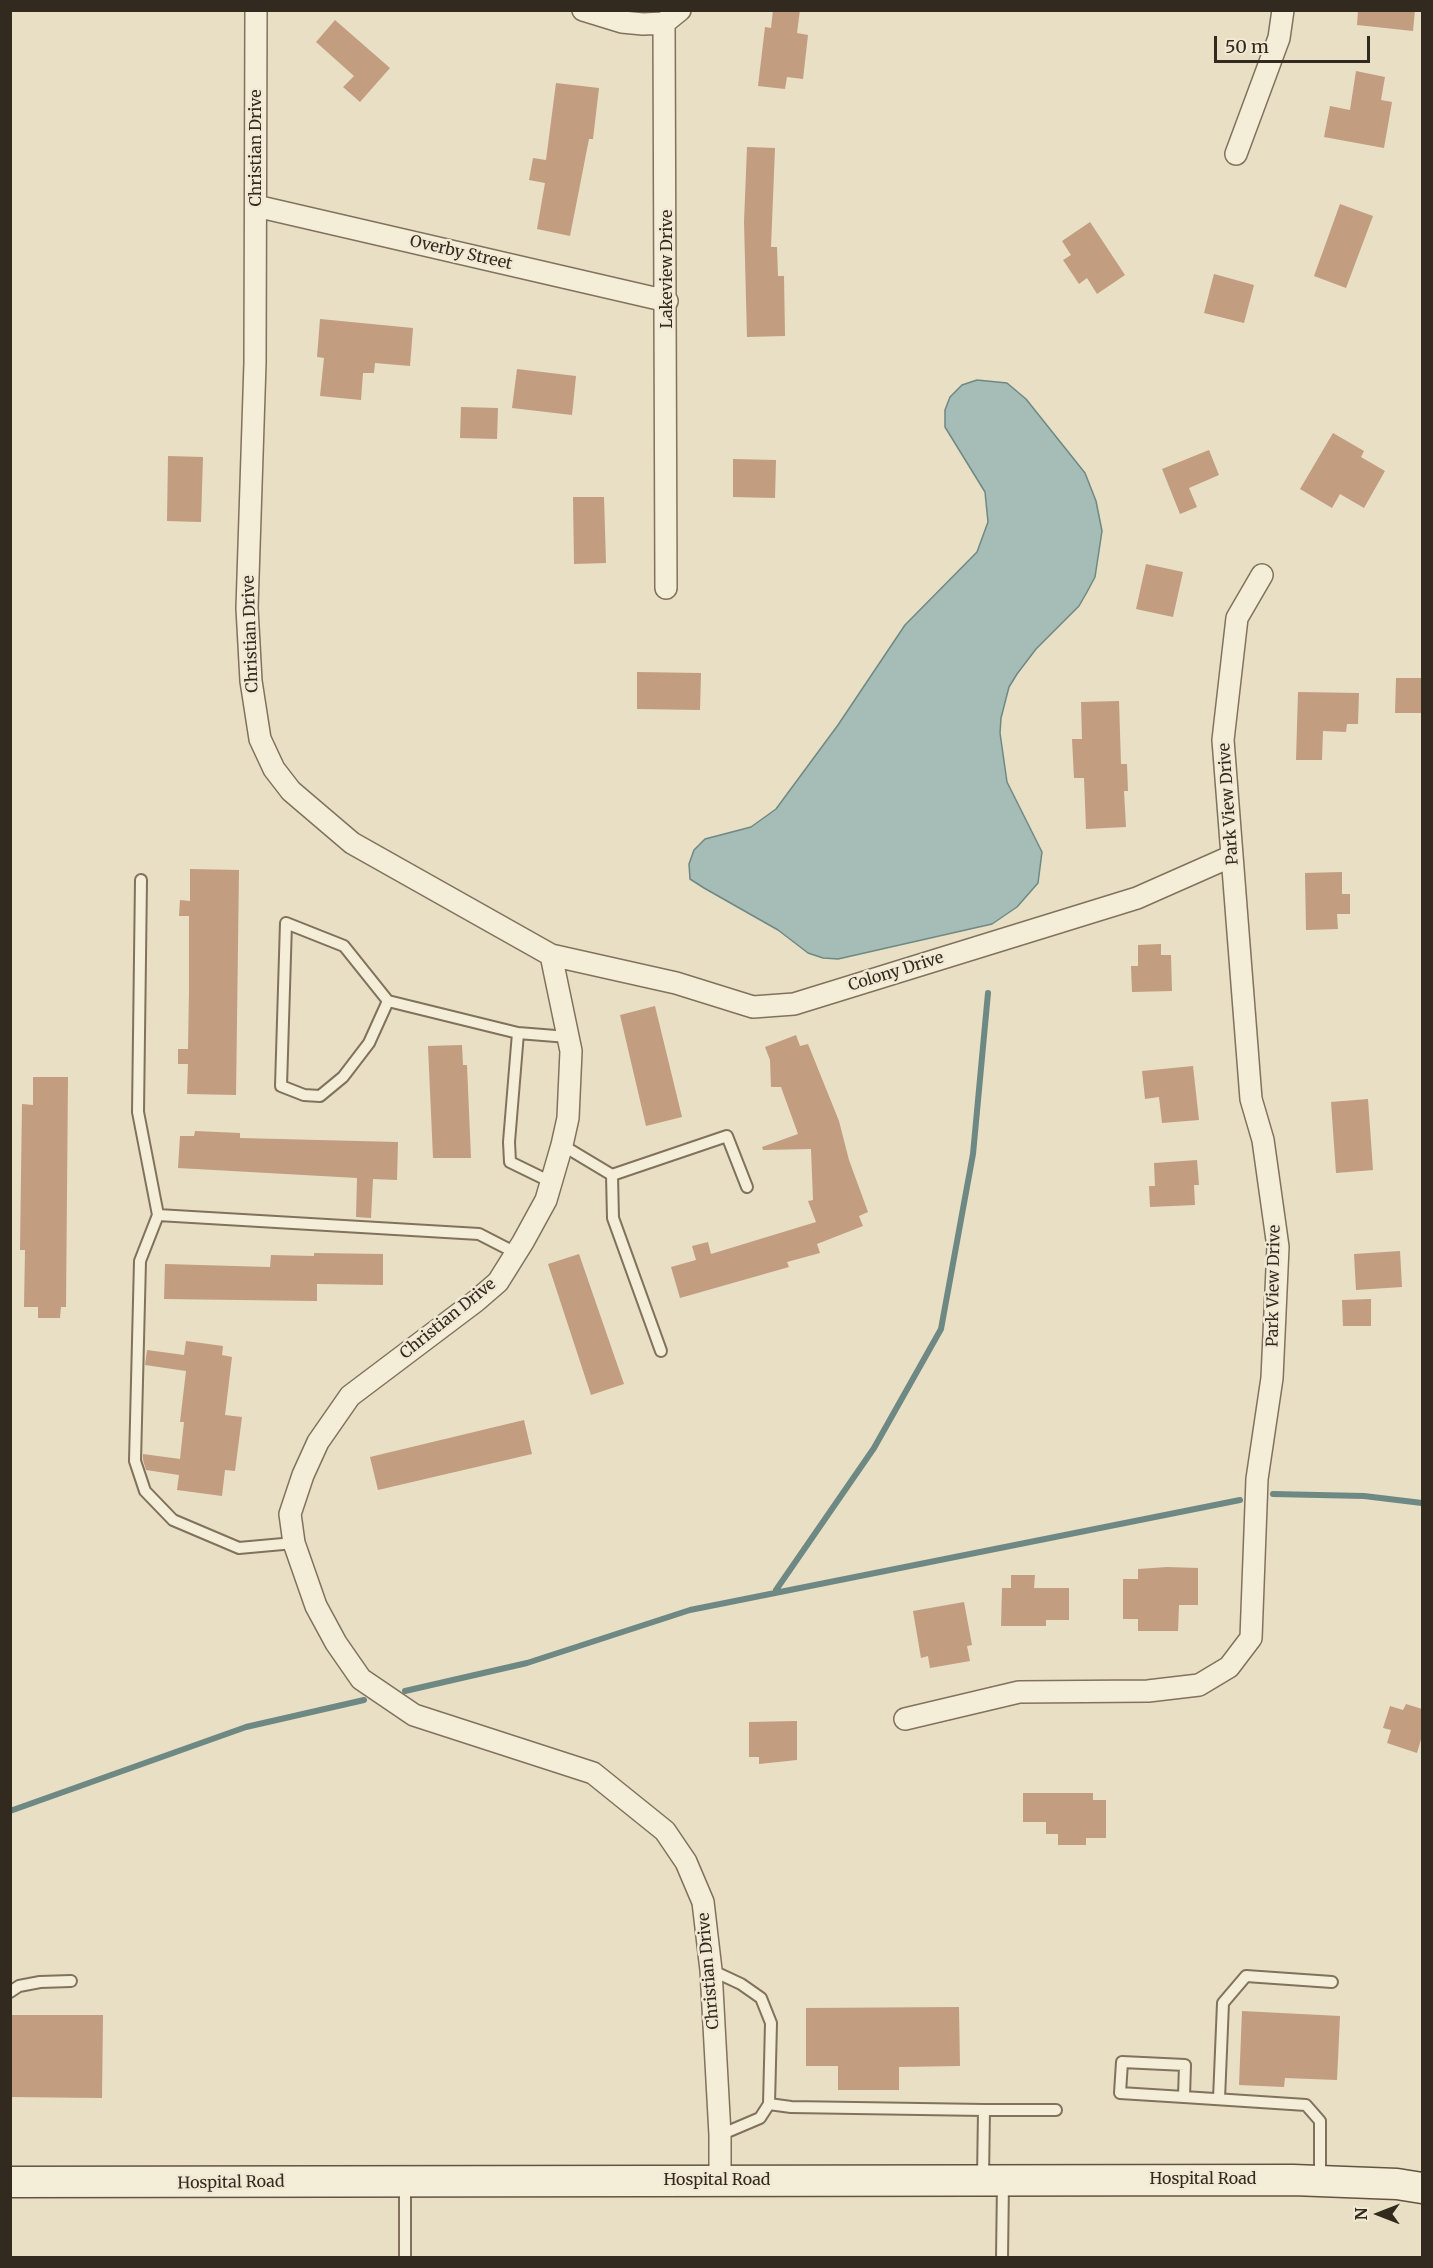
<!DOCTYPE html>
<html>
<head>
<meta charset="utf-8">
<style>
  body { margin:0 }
  #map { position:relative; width:1433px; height:2268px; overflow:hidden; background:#e8dfc5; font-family:Merriweather,serif }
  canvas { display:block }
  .frame { position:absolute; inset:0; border:12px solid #332a1f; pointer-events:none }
  .north { position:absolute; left:1349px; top:2184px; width:60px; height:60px; -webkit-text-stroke:4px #f1e9d4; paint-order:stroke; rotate:270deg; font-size:16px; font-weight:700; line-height:24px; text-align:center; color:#332a1f }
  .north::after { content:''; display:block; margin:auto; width:21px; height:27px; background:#332a1f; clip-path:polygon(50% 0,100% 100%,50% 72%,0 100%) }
  .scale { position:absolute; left:1214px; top:36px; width:156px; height:27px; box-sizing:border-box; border:3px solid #332a1f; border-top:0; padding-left:8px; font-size:18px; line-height:21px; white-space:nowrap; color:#332a1f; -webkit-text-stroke:4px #f1e9d4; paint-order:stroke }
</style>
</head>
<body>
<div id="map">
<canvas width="1433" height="2268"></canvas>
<div class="frame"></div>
<div class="north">N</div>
<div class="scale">50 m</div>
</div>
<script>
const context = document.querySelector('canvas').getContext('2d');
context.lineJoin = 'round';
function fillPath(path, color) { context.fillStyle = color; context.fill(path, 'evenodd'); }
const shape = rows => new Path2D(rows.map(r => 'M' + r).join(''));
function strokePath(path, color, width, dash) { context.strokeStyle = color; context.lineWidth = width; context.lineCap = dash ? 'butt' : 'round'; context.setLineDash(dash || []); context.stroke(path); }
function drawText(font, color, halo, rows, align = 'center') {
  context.font = font + ' Merriweather,serif'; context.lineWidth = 5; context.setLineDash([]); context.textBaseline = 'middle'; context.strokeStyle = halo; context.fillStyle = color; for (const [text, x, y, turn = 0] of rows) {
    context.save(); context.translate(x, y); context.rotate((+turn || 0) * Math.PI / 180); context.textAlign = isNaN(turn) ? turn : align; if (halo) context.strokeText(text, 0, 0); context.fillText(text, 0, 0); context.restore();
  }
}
const water = shape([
  [977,380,1007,383,1026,399,1085,473,1096,501,1102,531,1095,577,1087,592,1079,606,1036,649,1017,674,1009,687,1001,718,1000,733,1007,782,1042,852,1038,883,1017,907,992,924,838,959,823,958,808,953,778,930,704,888,690,879,689,864,694,850,705,839,751,827,776,809,838,725,905,625,977,552,988,522,985,492,945,427,945,410,950,397,962,385,977,380]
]);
const stream = shape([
  [1273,1494,1364,1496,1422,1503],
  [776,1590,874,1448,941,1329,973,1154,988,993],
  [405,1691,527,1663,690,1610,1240,1500],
  [10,1811,246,1727,364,1700]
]);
const building = shape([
  [773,10,800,10,797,33,808,35,803,79,787,77,785,89,758,86,765,27,771,28],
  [1358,10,1415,10,1413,31,1357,25],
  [335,20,390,68,360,102,343,87,354,76,316,42],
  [1356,71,1385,77,1381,100,1392,102,1384,148,1324,137,1330,106,1350,110],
  [556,83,599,88,593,139,589,139,570,236,537,229,545,183,529,180,533,158,546,160],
  [747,147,775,148,771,247,777,247,778,276,784,276,785,336,747,337,744,222],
  [1340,204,1373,216,1346,288,1314,276],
  [1090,222,1125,275,1097,294,1087,278,1079,284,1063,260,1071,255,1062,241],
  [1214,274,1254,285,1244,323,1204,313],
  [320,319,413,328,410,366,375,363,374,373,363,373,361,400,320,396,324,358,317,357],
  [517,369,576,376,572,415,512,408],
  [461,407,498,408,497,439,460,438],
  [1333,433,1364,451,1361,457,1385,471,1364,508,1340,494,1332,508,1300,489],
  [1209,450,1219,475,1189,488,1197,507,1180,514,1162,469],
  [168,456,203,457,201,522,167,521],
  [733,459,776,460,775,498,733,497],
  [573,497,604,497,606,563,574,564],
  [1146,564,1183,572,1173,617,1136,609],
  [637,672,701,673,700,710,637,709],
  [1396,678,1422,678,1422,713,1395,713],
  [1298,692,1359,693,1358,724,1347,724,1346,732,1323,731,1322,760,1296,760],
  [1119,701,1121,764,1127,764,1128,791,1124,791,1126,827,1086,829,1084,778,1074,778,1072,739,1082,739,1081,702],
  [190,869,239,870,236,1095,187,1094,188,1064,178,1064,178,1049,188,1049,189,991,189,916,179,916,180,900,190,901],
  [1342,872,1342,894,1350,894,1350,914,1337,914,1338,929,1306,930,1305,873],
  [1161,944,1161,955,1171,955,1172,991,1132,992,1131,966,1138,966,1138,945],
  [655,1006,682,1117,646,1126,620,1015],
  [796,1035,800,1046,808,1044,839,1121,849,1160,868,1212,859,1216,863,1226,817,1244,820,1253,787,1262,789,1267,680,1298,671,1267,696,1260,692,1246,708,1242,711,1254,816,1222,808,1201,813,1200,811,1149,763,1150,762,1147,798,1134,781,1087,771,1087,770,1060,765,1047],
  [462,1045,463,1065,467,1065,471,1158,433,1158,428,1046],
  [1193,1066,1199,1120,1162,1123,1159,1097,1145,1099,1142,1071],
  [33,1077,68,1077,66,1307,61,1307,60,1318,38,1318,38,1307,24,1307,25,1250,20,1250,22,1104,33,1105],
  [1368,1099,1373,1170,1336,1173,1331,1102],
  [195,1131,240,1133,240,1138,398,1142,397,1180,373,1179,371,1218,356,1217,357,1178,178,1168,180,1136,194,1136],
  [1197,1160,1199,1185,1194,1185,1195,1205,1150,1207,1149,1186,1155,1186,1154,1163],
  [1400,1251,1402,1287,1356,1290,1354,1254],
  [314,1253,383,1254,383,1285,317,1284,317,1301,164,1299,165,1264,270,1267,271,1255,314,1256],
  [579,1254,624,1384,591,1395,548,1264],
  [1371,1299,1371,1326,1343,1326,1342,1300],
  [186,1341,223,1346,222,1355,232,1357,225,1415,242,1417,235,1471,225,1470,222,1496,177,1490,179,1475,146,1470,143,1460,143,1454,180,1459,184,1422,180,1422,186,1371,145,1365,147,1350,184,1355],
  [524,1420,532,1454,378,1490,370,1457],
  [1167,1567,1198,1568,1198,1605,1179,1605,1178,1631,1138,1631,1138,1619,1123,1619,1123,1579,1138,1579,1138,1569],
  [1011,1575,1035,1575,1034,1588,1069,1588,1069,1620,1046,1620,1046,1626,1001,1626,1002,1588,1011,1588],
  [964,1602,972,1645,967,1646,970,1661,930,1668,928,1656,921,1658,913,1611],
  [1406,1704,1422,1709,1422,1736,1417,1753,1387,1743,1391,1730,1383,1728,1390,1706,1403,1710],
  [797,1721,797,1760,759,1764,759,1757,749,1757,749,1722],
  [1023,1793,1093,1793,1093,1800,1106,1800,1106,1838,1086,1838,1086,1845,1058,1845,1058,1834,1046,1834,1046,1822,1023,1822],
  [959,2007,960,2066,899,2067,899,2090,838,2090,838,2066,806,2066,806,2008],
  [1242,2011,1340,2016,1337,2080,1285,2078,1284,2087,1239,2085],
  [10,2015,103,2015,102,2098,10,2097]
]);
const lane = shape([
  [141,880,138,1112,158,1215,479,1234,516,1253],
  [388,1001,369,1043,343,1077,320,1096,304,1095,281,1086,286,923,344,946,388,1001,518,1033,568,1037],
  [518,1033,509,1142,510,1162,551,1182],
  [562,1145,612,1175,727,1136,747,1187],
  [612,1175,613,1218,661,1351],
  [158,1215,140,1261,135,1461,145,1491,173,1520,239,1548,294,1543],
  [711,1970,741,1984,761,1998,771,2023,769,2104,760,2118,720,2135],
  [10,1992,19,1986,40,1982,71,1981],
  [1184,2097,1185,2065,1122,2062,1120,2093,1184,2097,1306,2105,1320,2121,1320,2180],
  [1219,2099,1223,2003,1246,1976,1332,1982],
  [769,2104,791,2107,984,2110],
  [983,2178,984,2110,1056,2110],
  [405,2258,405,2184],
  [1002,2258,1003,2182]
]);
const street = shape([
  [256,10,255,363,247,608,251,681,260,739,274,769,291,791,352,843,551,955,571,1051,568,1118,562,1145,546,1200,523,1242,498,1282,476,1301,350,1396,318,1442,303,1475,290,1514,294,1543,316,1606,336,1643,361,1679,414,1715,593,1773,665,1831,686,1862,703,1902,711,1970,720,2135,720,2181],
  [583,10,622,22,643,24,664,23,680,10],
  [664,23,666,588],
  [1236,154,1279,38,1283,10],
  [256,206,667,301],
  [551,955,676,983,753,1007,794,1004,1137,898,1232,856],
  [905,1719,1019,1692,1148,1691,1199,1685,1229,1667,1251,1638,1257,1479,1272,1378,1278,1247,1263,1140,1251,1099,1223,740,1237,618,1262,575]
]);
const secondary = shape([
  [10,2182,1293,2180,1397,2184,1422,2188]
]);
const streetNames = [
  ["Christian Drive",256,148,-90],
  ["Overby Street",461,253,13],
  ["Lakeview Drive",667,269,-90],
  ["Christian Drive",251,634,-92],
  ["Park View Drive",1229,804,-94],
  ["Colony Drive",896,972,-17],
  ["Park View Drive",1274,1286,-89],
  ["Christian Drive",448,1319,-39],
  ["Christian Drive",709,1971,-95],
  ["Hospital Road",1203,2179],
  ["Hospital Road",717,2180],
  ["Hospital Road",231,2183,-1]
];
fillPath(water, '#a6bcb7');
strokePath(water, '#6e8983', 1.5);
strokePath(stream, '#6e8983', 6);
fillPath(building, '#c29d80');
strokePath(lane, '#81725d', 14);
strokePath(street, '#81725d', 24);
strokePath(secondary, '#635341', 33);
strokePath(lane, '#f4edd7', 10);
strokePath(street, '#f4edd7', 21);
strokePath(secondary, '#f4edd7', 30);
drawText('16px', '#332a1f', '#f1e9d4', streetNames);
</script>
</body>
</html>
